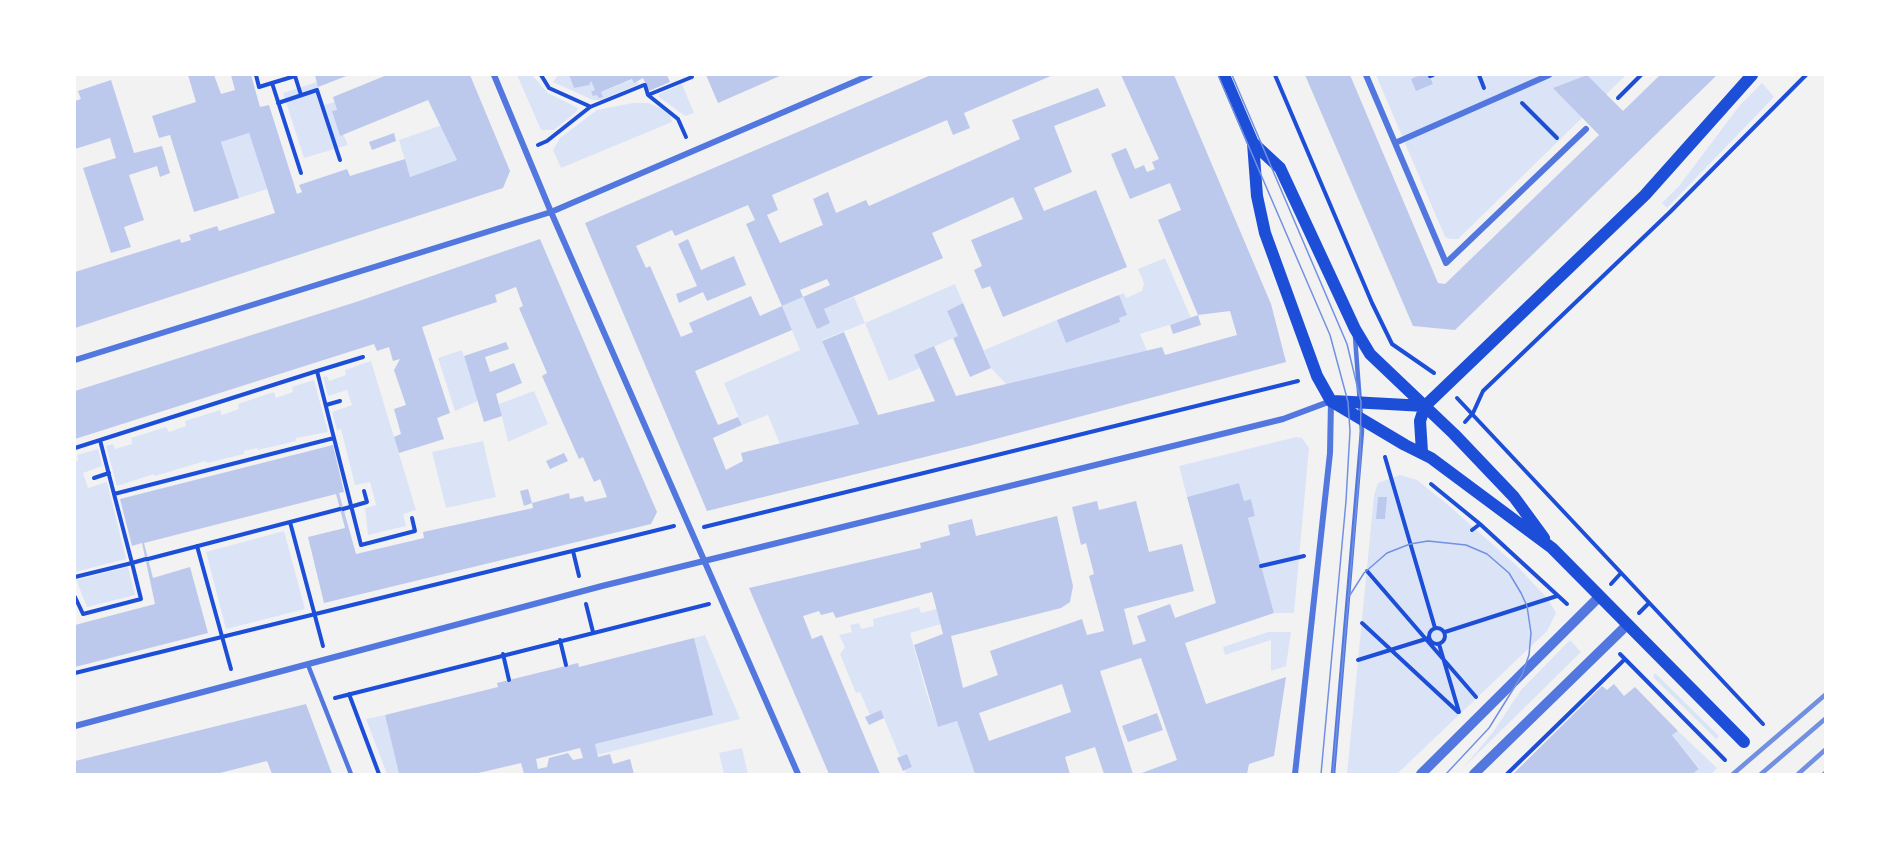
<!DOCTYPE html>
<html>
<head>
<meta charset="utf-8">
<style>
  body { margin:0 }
  #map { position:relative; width:1900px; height:849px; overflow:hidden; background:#f2f2f2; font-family:Montserrat,sans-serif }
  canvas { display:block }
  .frame { position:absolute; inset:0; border:76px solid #fff; pointer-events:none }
</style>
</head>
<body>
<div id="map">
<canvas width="1900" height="849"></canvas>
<div class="frame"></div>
</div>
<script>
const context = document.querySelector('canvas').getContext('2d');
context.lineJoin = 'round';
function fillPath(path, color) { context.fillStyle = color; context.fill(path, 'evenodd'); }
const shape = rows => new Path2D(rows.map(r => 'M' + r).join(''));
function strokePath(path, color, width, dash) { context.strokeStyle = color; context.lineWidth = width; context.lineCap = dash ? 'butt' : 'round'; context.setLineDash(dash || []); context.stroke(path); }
const green = shape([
  [517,75,532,75,548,93,578,108,576,112,554,130,541,130],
  [558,75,569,75,574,88,591,81,597,94,636,78,639,84,601,100,593,100,553,82],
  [1376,75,1626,75,1458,239,1450,239,1445,237],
  [317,82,324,105,335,102,337,110,333,111,348,145,304,158,283,93],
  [1762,83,1774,97,1667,208,1662,203,1679,186,1740,105],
  [682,84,694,113,685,116,659,97,659,94],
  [633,103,648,103,662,109,670,116,672,122,561,168,553,150,560,138,597,110],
  [442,125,457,160,410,177,399,140],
  [249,133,267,189,239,198,221,142],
  [1165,258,1191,318,1140,334,1147,351,1007,385,991,368,984,350,1057,320,1066,343,1119,322,1119,318,1126,315,1119,295,1124,293,1126,298,1142,291,1144,283,1138,269],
  [955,284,963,303,947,311,958,336,915,355,920,368,889,381,865,323,822,340,859,424,780,444,768,415,742,425,724,383,800,350,782,306,803,297,817,328,824,309,854,297,865,323],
  [462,350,478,401,455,411,438,358],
  [371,361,416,510,403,514,406,526,368,535,365,508,376,505,370,482,355,485,341,429,337,430,332,412,352,405,347,390,328,396,323,377,327,376,329,381,346,375,345,370],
  [314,380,328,432,296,438,296,441,258,450,257,448,244,451,244,454,207,463,205,461,155,476,154,474,117,486,106,446,113,444,115,449,132,444,131,438,166,427,169,432,186,426,185,421,220,410,222,415,239,409,238,404,274,392,276,398,293,392,292,387],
  [534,391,548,424,508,442,499,404],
  [1296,437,1302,438,1309,448,1294,613,1274,613,1248,518,1255,516,1251,499,1244,501,1239,483,1187,497,1179,466],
  [483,441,496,497,446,508,432,452],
  [98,449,102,466,83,473,88,488,107,482,126,559,75,572,75,462,78,460,77,455],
  [1400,475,1417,480,1447,504,1516,565,1548,599,1556,613,1547,631,1397,774,1347,774,1374,495,1378,483],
  [284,531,305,609,226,629,206,552],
  [128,567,135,595,87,607,76,580],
  [919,607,921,613,937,609,941,624,910,633,927,695,938,727,957,721,975,774,906,774,905,771,912,767,907,755,900,757,881,711,870,715,860,692,856,693,840,654,845,647,839,635,852,632,850,625,859,623,861,629,874,626,873,619],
  [1268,632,1291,632,1286,666,1271,671,1271,640,1225,655,1223,647],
  [705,635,740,719,597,755,595,744,694,638],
  [1570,640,1581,652,1464,767,1493,732,1521,690],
  [1655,673,1719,736,1716,739,1653,677],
  [385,715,399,774,387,774,366,719],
  [1678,731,1717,768,1711,774,1692,774,1699,768,1672,735],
  [742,748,748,774,724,774,719,753]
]);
const building = shape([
  [188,75,214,75,221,94,235,90,231,75,251,75,260,107,269,105,297,194,302,192,299,185,347,169,350,176,405,159,410,177,457,160,428,100,340,136,332,111,337,110,333,97,387,75,470,75,510,171,503,188,75,328,75,272,180,239,181,243,191,240,189,235,217,226,219,231,275,213,249,133,221,142,239,198,194,212,170,135,159,138,152,116,196,102],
  [315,75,349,75,318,87],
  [569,75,667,75,670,82,649,91,643,78,634,83,632,79,601,92,603,97,599,98,597,95,593,96,591,92,595,90,591,81,589,85,574,88],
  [706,75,782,75,718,103],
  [931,75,1053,75,964,113,970,128,953,135,947,120,772,195,778,210,767,215,780,243,823,225,813,199,828,192,836,213,866,200,869,206,1020,139,1012,120,1098,88,1106,106,1054,126,1072,172,1034,188,1044,211,1096,190,1127,267,1003,317,990,286,982,289,974,270,982,266,971,240,1023,219,1013,197,932,233,943,258,824,309,830,323,817,329,803,297,830,285,827,279,800,290,803,297,782,306,746,224,755,220,748,205,675,236,672,230,636,246,646,268,650,266,681,337,693,332,689,323,751,296,760,316,782,306,792,330,695,371,718,425,738,417,742,425,713,438,726,470,743,461,741,453,859,424,822,341,844,332,878,415,935,401,914,355,934,346,956,396,1162,347,1165,355,1237,335,1230,311,1198,315,1158,220,1181,210,1170,183,1130,199,1111,154,1126,148,1135,169,1144,165,1147,172,1155,169,1152,162,1159,159,1121,75,1174,75,1271,304,1286,362,969,446,707,511,585,223],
  [1305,75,1350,75,1438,283,1445,284,1599,135,1553,88,1587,75,1623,111,1660,75,1717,75,1455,330,1413,326],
  [1420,75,1429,75,1433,84,1416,91,1411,79],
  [111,80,134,153,162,146,170,173,160,177,157,166,129,175,144,220,124,227,131,247,111,253,83,168,116,158,110,138,75,149,75,101,81,99,78,91],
  [394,133,396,141,372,150,369,142],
  [540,239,657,512,651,524,324,603,308,537,345,528,336,494,144,543,153,578,190,567,208,633,75,667,75,625,155,604,142,543,132,546,120,499,333,445,344,492,339,493,356,554,424,538,423,532,533,508,532,503,569,493,570,499,583,496,585,502,607,497,600,479,594,482,583,457,579,459,542,376,547,373,519,308,523,306,516,287,495,295,497,302,422,327,450,413,437,418,444,439,399,453,394,437,401,434,394,409,406,405,394,370,400,359,393,361,389,347,377,351,374,344,75,439,75,391,356,302],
  [688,239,701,270,734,256,746,285,707,301,703,292,679,303,676,294,697,286,678,244],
  [1119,295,1127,315,1119,318,1120,322,1066,343,1057,320],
  [963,303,991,368,970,377,953,338,958,336,947,311],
  [1198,315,1201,325,1173,334,1170,325],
  [506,342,509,349,485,357,490,372,514,363,522,383,496,394,502,416,484,422,464,356],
  [564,453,568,461,550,469,546,461],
  [1239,483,1244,501,1251,499,1255,516,1248,518,1274,613,1185,643,1206,704,1286,677,1274,756,1249,764,1247,774,1139,774,1177,760,1141,658,1100,671,1133,774,1104,774,1095,747,1065,757,1070,774,975,774,957,721,938,727,914,645,943,634,932,592,836,618,833,612,821,615,819,611,803,616,812,639,822,635,880,774,829,774,749,588,921,548,920,543,950,535,948,525,972,519,976,536,1057,516,1073,586,1070,602,1061,608,951,636,963,688,998,675,990,651,1082,619,1087,635,1104,631,1089,576,1094,574,1086,543,1081,545,1072,507,1097,501,1099,510,1136,501,1149,552,1182,544,1194,591,1124,609,1133,645,1146,641,1137,616,1170,604,1175,618,1216,603,1187,497],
  [1062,684,1071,712,989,741,979,713],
  [528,489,532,503,524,506,520,491],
  [1378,497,1387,497,1385,519,1376,519],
  [694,638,713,715,595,744,598,757,610,754,613,764,630,759,634,774,524,774,521,763,474,774,399,774,385,715,498,687,497,683,578,663,579,667],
  [580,748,583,758,573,760,568,753,549,758,547,767,538,769,536,759],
  [1614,684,1624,696,1635,687,1678,731,1672,735,1699,769,1692,774,1513,774,1602,686,1607,690],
  [306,704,332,774,272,774,267,761,216,774,75,774,75,761],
  [881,710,884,718,869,725,865,717],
  [1157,713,1163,730,1128,742,1122,726],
  [907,754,912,767,903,771,897,758]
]);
const path = shape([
  [256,75,259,87,272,83,301,173],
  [541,75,549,88,589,106],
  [1275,75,1372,303,1392,344,1434,373],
  [1479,75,1484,88],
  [1430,76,1433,75],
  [272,83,295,76,301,95],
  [645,85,648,95,692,77],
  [648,95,678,119,686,137],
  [1618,98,1641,75],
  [278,103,317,90,340,160],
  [1522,103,1557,138],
  [538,145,547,141,590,107,644,85],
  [317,371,363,357],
  [1457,398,1763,724],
  [326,405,340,401],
  [1465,422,1473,413,1483,391,1670,212,1806,75],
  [100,440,114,494,334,438],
  [75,448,317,371,361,545,415,531,412,518],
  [1385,457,1435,628],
  [94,478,109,473],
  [1431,484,1480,524,1567,604],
  [343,509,367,502,364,491],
  [290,522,323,646],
  [704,527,1298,381],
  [1472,530,1480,524],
  [197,546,231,669],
  [573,551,579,576],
  [148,559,340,509],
  [1261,566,1304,556],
  [1367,571,1476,697],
  [75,577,132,563,114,494],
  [1611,584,1621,573],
  [75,597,83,614,141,599,132,563,146,559],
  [586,604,593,632],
  [1639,613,1649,603],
  [1362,623,1458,712],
  '1429 636a8 8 0 1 1 16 0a8 8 0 1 1-16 0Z',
  [1445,632,1557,596],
  [560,640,566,665],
  [1439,644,1459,712],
  [503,654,509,680],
  [1620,654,1725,760],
  [1358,660,1429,638],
  [75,673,674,526],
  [349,694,379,774],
  [335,698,709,604],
  [1507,774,1624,660]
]);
const service = shape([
  [308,665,351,774],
  [1333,774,1362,431,1355,337]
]);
const minor = shape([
  [494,75,551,212,798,774],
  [1366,75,1446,263,1586,129],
  [1395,143,1549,75],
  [75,360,551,212,870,75],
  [75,726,602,586,1283,419,1331,401,1330,453,1295,774]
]);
const tertiary = shape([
  [1421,774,1599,597],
  [1474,774,1627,625]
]);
const secondary = shape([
  [1224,75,1253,143,1257,196,1265,233,1317,376,1331,401,1405,445,1431,458,1552,548,1744,742],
  [1253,143,1280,168,1355,329,1370,354,1454,434,1514,497,1544,538],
  [1333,401,1425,406],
  [1422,452,1420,421,1425,406,1645,195,1752,75]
]);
const tram = shape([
  [1218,75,1330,335,1348,402,1350,431,1346,501,1321,774],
  [1232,75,1347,344,1361,402,1360,463,1333,774],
  [1350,595,1364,573,1387,553,1410,544,1428,541,1466,545,1487,554,1509,573,1521,593,1527,606,1531,633,1529,655,1522,675,1489,728,1446,774]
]);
const rail = shape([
  [1733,774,1825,695],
  [1761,774,1825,719],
  [1798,774,1825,750],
  [1824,774,1825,773]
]);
fillPath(green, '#dbe4f7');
fillPath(building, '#bdc9ec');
strokePath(path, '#1d4ed8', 4);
strokePath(service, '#5277de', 4.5);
strokePath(minor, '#5277de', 6);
strokePath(tertiary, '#5277de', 10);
strokePath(secondary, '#1d4ed8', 12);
strokePath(tram, '#7290e2', 1.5);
strokePath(rail, '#7290e2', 4.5);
</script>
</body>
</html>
